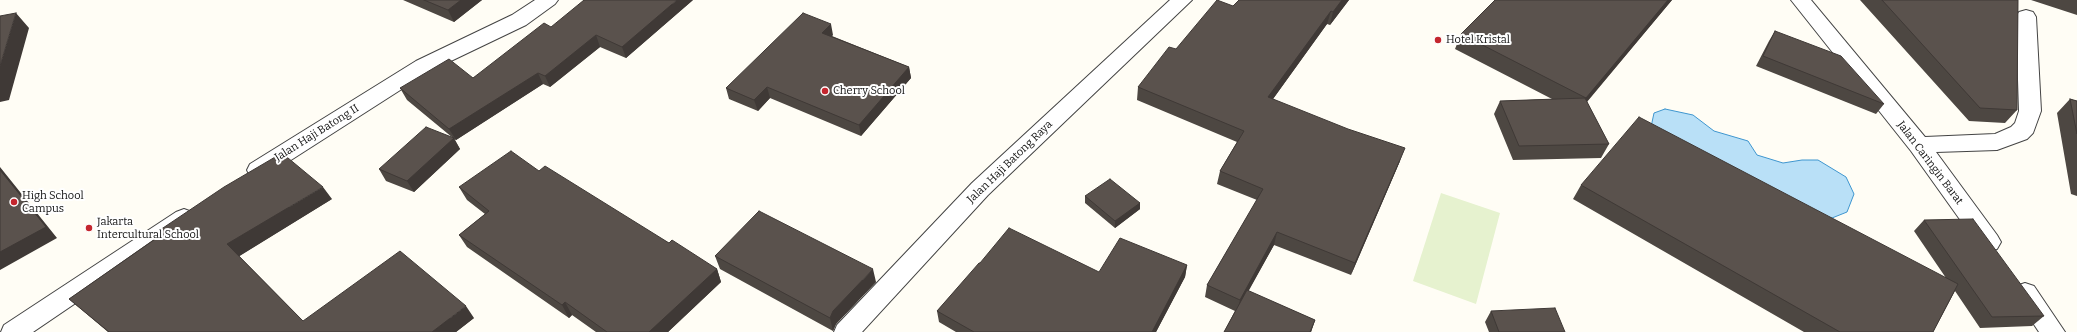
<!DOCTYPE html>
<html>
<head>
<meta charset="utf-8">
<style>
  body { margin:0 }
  canvas { display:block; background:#fffdf5 }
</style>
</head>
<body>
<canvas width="2077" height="332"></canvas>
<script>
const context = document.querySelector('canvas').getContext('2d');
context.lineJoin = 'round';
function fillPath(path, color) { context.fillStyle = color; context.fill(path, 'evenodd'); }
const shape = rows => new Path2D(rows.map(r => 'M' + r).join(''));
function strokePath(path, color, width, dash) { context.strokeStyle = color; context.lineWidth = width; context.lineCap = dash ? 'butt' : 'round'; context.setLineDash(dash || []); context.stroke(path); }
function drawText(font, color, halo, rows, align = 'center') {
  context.font = font + ' Bitter,serif'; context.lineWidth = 4; context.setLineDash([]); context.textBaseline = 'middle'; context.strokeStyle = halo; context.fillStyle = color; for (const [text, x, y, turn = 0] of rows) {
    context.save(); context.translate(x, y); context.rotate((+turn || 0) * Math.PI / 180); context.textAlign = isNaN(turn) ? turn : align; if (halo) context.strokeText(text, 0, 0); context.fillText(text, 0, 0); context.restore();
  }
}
const pitch = shape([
  [1441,193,1500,213,1476,304,1413,281]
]);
const water = shape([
  [1665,109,1693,115,1714,131,1748,141,1757,155,1783,163,1802,160,1818,160,1846,177,1854,194,1847,212,1832,218,1796,214,1651,127,1654,113,1665,109]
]);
const minor = shape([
  [535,0,558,0,555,4,526,25,430,71,266,176,258,178,250,176,247,170,250,164,416,61,512,15,535,0],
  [1791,0,1811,0,1925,137,1995,134,2011,127,2015,123,2019,111,2016,17,2019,12,2026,10,2033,12,2036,17,2041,111,2033,133,2027,139,1997,150,1936,152,1997,235,2001,242,1997,249,1989,251,1981,249,1911,151,1791,0],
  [184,209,192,212,195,218,192,224,33,332,1,332,4,325,176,212,184,209],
  [2025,283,2034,286,2065,332,2039,332,2013,293,2016,286,2025,283]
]);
const tertiary = shape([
  [1170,0,1192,0,988,195,862,332,834,332,837,325,972,183,1170,0]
]);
const wall = shape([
  [403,0,482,0,454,22],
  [693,0,626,58,600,47,550,87,543,84,456,140,454,139,460,149,414,192,386,181,379,169,453,138,407,100,400,88,473,78,551,27],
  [1239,0,1349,0,1330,25,1327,24,1273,99,1400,161,1351,275,1274,245,1248,291,1315,320,1311,332,1224,332,1235,311,1205,297,1207,285,1257,200,1217,184,1220,171,1237,142,1137,100,1138,87,1176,49,1233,6],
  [1495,0,1672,0,1587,102,1609,144,1601,158,1513,160,1494,114,1500,101,1552,99,1455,49,1461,34],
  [1860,0,2018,0,2017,110,2005,123,1969,121],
  [2031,0,2077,0,2077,15],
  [1775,31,1884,104,1876,114,1756,66,1769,41],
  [833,35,832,36,909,67,911,78,861,136,770,98,758,111,729,99,726,88],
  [2070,99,2077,101,2077,196,2071,194,2057,113],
  [539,171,669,243,717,269,721,282,668,332,596,332,572,315,569,318,467,247,459,235,485,214,467,200,459,187],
  [1581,185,1946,278,1914,231,1924,220,2044,316,2032,326,1980,328,1955,291,1933,332,1804,332,1573,199],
  [1085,196,1140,203,1140,209,1115,228,1085,203],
  [332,199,239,256,303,321,474,318,456,332,108,332,69,299,160,235,157,232],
  [715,256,876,282,836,324,833,331,720,269],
  [980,263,1099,272,1187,265,1185,277,1156,332,956,332,939,322,937,311],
  [1491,311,1565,332,1489,332,1485,322]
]);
const shadedWall = shape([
  [461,0,482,0,454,22,448,10],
  [677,0,693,0,626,58,622,47],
  [1342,0,1349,0,1330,25,1333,12],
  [1668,0,1672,0,1578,112,1586,98],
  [1331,11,1327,24,1265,110,1268,97],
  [16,13,29,28,9,100,0,102,0,66],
  [831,24,833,35,824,44,822,33],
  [596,35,600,47,550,87,545,76],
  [909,67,911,78,861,136,859,125],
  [538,73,543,84,456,140,449,129],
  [767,87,770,98,758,111,754,100],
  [454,138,460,149,414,192,407,181],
  [1405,148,1400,161,1351,275,1355,263],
  [0,167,57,238,0,270],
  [323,187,332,199,238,257,227,244],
  [1140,203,1140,209,1115,228,1115,221],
  [1277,232,1274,245,1237,312,1240,300],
  [1187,265,1185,277,1156,332,1152,332],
  [717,269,721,282,668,332,649,332],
  [873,269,876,282,836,324,833,331,830,318,833,311],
  [565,302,572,315,569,318,562,305],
  [466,306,474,318,456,332,432,332],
  [1315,320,1311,332,1310,332]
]);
const building = shape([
  [424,0,461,0,448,10,424,0],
  [584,0,677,0,622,47,596,35,545,76,538,73,449,129,400,88,449,59,473,78,544,23,551,27,584,0],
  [1217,0,1233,6,1239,0,1342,0,1333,12,1331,11,1268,97,1348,129,1405,148,1355,263,1277,232,1240,300,1207,285,1263,189,1220,171,1244,131,1138,87,1169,47,1176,49,1217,0],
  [1495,0,1668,0,1586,98,1461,34,1495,0],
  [1882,0,2018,0,2017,110,1980,108,1882,0],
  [16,13,0,66,0,16,16,13],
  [803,13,831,24,822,33,909,67,859,125,767,87,754,100,726,88,803,13],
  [1775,31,1841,56,1884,104,1763,56,1775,31],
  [1585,98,1609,144,1519,146,1500,101,1585,98],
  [2070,99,2077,101,2077,134,2070,99],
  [1639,117,1958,284,1933,332,1840,332,1581,185,1639,117],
  [426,127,454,138,407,181,379,169,426,127],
  [511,151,539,171,545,166,669,243,672,240,717,269,649,332,607,332,565,302,562,305,459,235,489,211,459,187,511,151],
  [282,153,323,187,227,244,303,321,400,251,466,306,432,332,109,332,69,299,161,235,157,232,224,187,282,153],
  [0,170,46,227,0,252,0,170],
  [1110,179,1140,203,1115,221,1085,196,1110,179],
  [759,211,873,269,833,311,830,318,715,256,759,211],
  [1973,219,2044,316,1992,317,1924,220,1973,219],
  [1009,228,1099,272,1120,238,1187,265,1152,332,974,332,937,311,979,263,980,263,1009,228],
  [1247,290,1315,320,1310,332,1224,332,1247,290],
  [1555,308,1565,332,1499,332,1491,311,1555,308]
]);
const markers = [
  [1438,40,4,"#c4262e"],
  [825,91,4,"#c4262e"],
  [14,202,4,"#c4262e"],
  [89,228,4,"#c4262e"]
];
const poiNames = [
  ["Hotel Kristal",1446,40],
  ["Cherry School",833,91],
  ["High School",22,196],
  ["Campus",22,209],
  ["Jakarta",97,222],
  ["Intercultural School",97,235]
];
const streetNames = [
  ["Jalan Haji Batong II",317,133,-32],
  ["Jalan Haji Batong Raya",1010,162,-44],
  ["Jalan Caringin Barat",1930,163,53]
];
fillPath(pitch, '#e6f2cf');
fillPath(water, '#b9e0f7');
strokePath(water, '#3f96cf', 1);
strokePath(minor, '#444', 2);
strokePath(tertiary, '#444', 2);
fillPath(minor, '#fff');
fillPath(tertiary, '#fff');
fillPath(wall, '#4d4742');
fillPath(shadedWall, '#3f3936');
fillPath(building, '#5a524d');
strokePath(building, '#3f3936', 1);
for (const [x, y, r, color] of markers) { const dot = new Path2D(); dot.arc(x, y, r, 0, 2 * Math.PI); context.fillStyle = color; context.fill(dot); strokePath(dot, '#fff', 1.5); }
drawText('11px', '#111', '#fff', poiNames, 'left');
drawText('11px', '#111', '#fff', streetNames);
</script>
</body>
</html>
